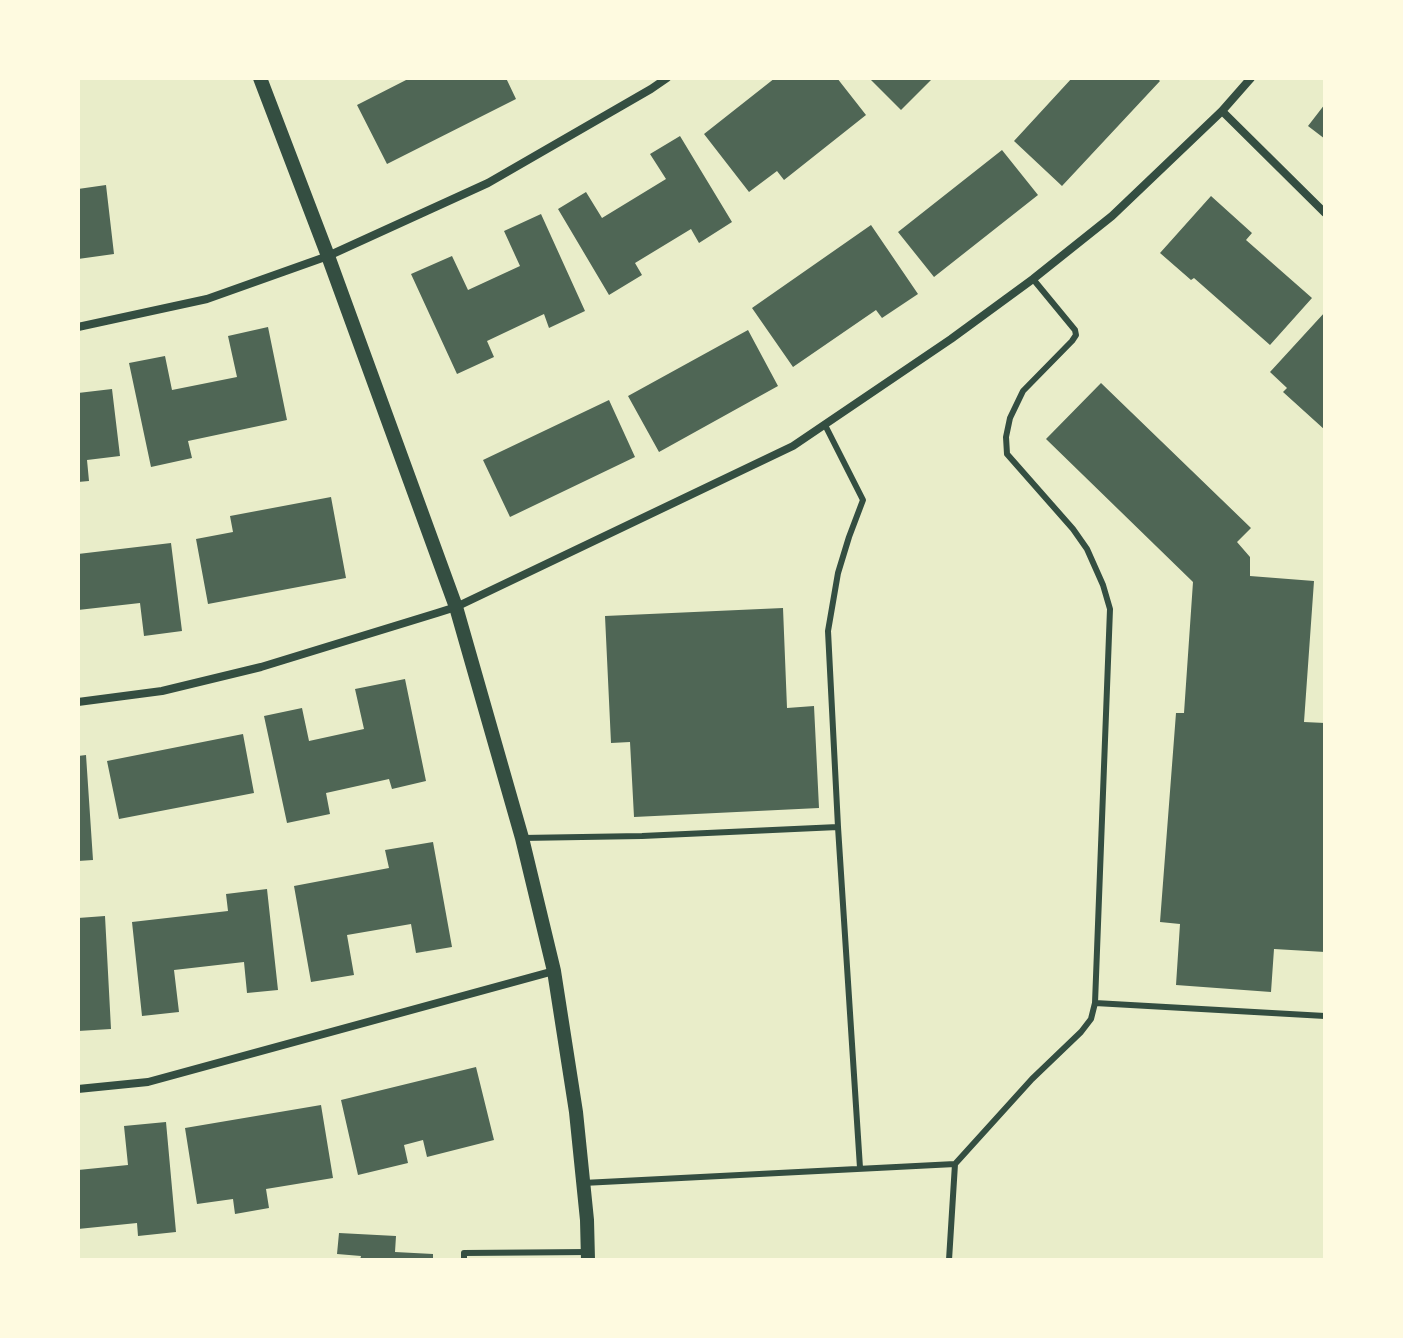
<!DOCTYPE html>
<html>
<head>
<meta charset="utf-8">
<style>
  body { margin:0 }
  #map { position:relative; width:1403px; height:1338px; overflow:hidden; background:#e9edc9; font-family:Montserrat,sans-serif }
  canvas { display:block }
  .frame { position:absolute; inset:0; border:80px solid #fefae0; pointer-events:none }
</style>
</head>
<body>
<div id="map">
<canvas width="1403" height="1338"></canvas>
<div class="frame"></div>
</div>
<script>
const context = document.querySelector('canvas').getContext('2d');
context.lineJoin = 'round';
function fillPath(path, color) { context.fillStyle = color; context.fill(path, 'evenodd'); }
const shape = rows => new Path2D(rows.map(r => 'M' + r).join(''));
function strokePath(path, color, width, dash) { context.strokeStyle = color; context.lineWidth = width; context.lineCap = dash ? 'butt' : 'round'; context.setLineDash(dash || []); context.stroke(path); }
const building = shape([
  [410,78,506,78,516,99,387,164,357,105],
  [775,78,837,78,866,115,784,180,777,171,749,192,704,134],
  [869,78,933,78,901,110],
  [1072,78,1157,78,1160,81,1062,186,1014,141],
  [1325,104,1325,139,1308,126],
  [680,136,732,222,699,243,691,229,635,263,642,275,609,295,558,209,586,192,602,218,666,179,650,154],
  [1002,150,1038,195,934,277,898,232],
  [106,185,114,254,78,259,78,189],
  [1211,196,1252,233,1246,240,1312,298,1270,345,1194,278,1191,280,1160,253],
  [541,214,585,311,549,328,544,314,487,341,494,357,457,374,411,274,452,256,468,290,520,266,504,231],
  [871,225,918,294,882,318,876,310,793,367,752,308],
  [1325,312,1325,430,1283,392,1287,388,1270,372],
  [268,327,287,420,188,441,192,458,151,467,129,363,165,356,172,390,237,377,228,336],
  [748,330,778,386,659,452,628,396],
  [1101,383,1251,528,1237,542,1250,557,1250,576,1314,581,1304,722,1325,723,1325,952,1274,949,1271,992,1176,985,1180,924,1160,922,1176,713,1184,713,1193,582,1046,439],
  [112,389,120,456,87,460,89,481,78,482,78,393],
  [609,400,635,457,510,517,483,460],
  [331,497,346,578,208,604,196,539,233,532,230,516],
  [171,543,182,631,144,636,140,603,78,610,78,554],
  [783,608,787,708,814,706,819,808,634,817,630,742,611,743,605,616],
  [405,679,426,781,392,789,389,779,326,793,330,814,287,823,264,716,302,708,309,741,364,729,355,689],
  [243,734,254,793,119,819,107,761],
  [86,755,93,860,78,861,78,756],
  [433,842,452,947,416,953,411,924,347,935,354,975,311,982,294,886,389,868,385,850],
  [267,889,278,990,247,993,244,962,174,970,179,1012,142,1016,132,922,228,911,226,894],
  [105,916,111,1029,78,1031,78,918],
  [476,1067,494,1140,427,1157,423,1140,404,1145,408,1163,358,1175,341,1100],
  [321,1105,333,1178,266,1189,269,1208,235,1214,233,1199,197,1204,185,1128],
  [166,1122,176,1232,138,1236,137,1223,78,1229,78,1170,128,1165,124,1126],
  [339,1233,396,1236,395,1252,433,1254,433,1260,360,1260,361,1256,337,1254]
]);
const service = shape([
  [838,827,860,1168],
  [522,838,642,836,838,827,828,631,838,573,849,537,863,500,825,425],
  [1095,1003,1325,1016],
  [955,1164,1032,1079,1081,1032,1091,1019,1095,1003,1110,609,1103,585,1087,549,1073,529,1007,454,1006,437,1010,418,1023,391,1072,341,1076,335,1075,330,1033,279],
  [583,1183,955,1164,949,1260],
  [464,1260,464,1253,588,1252]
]);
const minor = shape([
  [1222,111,1325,213],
  [78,327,207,299,328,256,488,183,651,89,667,78],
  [78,702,162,691,261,667,437,613,456,607,793,446,951,339,1033,279,1112,216,1222,111,1251,78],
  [78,1089,148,1082,554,971]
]);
const tertiary = shape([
  [260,78,328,256,456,607,522,838,554,971,576,1112,587,1220,588,1260]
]);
fillPath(building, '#4f6655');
strokePath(service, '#344e41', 6);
strokePath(minor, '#344e41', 8);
strokePath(tertiary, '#344e41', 14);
</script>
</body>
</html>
